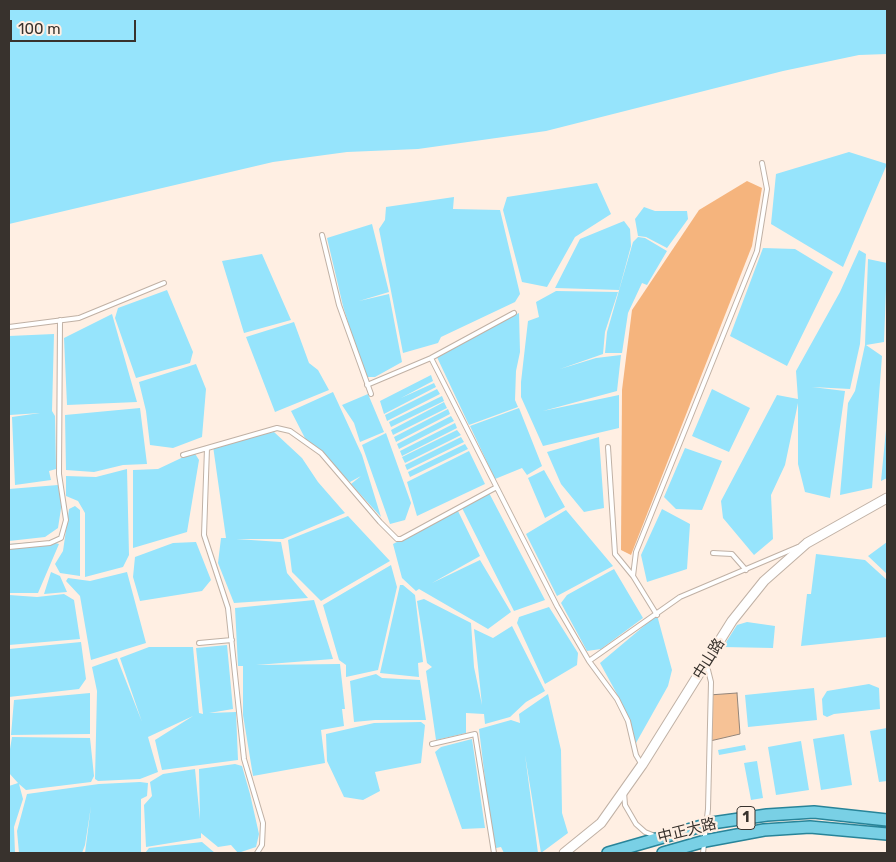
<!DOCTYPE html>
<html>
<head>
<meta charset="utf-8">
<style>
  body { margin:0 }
  #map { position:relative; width:896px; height:862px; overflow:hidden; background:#ffefe3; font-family:Rubik,sans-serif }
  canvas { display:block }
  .frame { position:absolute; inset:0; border:10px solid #38322d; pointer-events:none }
  .scale { position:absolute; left:10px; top:20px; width:126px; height:22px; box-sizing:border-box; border:2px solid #38322d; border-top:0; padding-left:6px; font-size:15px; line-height:18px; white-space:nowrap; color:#38322d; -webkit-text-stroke:4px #ffefe3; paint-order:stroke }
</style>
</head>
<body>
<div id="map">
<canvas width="896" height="862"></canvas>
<div class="frame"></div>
<div class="scale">100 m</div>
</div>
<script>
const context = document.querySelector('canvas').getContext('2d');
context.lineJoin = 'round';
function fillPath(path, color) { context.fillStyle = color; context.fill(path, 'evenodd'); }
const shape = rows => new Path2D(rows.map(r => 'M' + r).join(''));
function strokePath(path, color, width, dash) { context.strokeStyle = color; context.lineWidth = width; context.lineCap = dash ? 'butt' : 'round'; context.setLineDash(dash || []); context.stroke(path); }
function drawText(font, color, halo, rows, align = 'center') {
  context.font = font + ' Rubik,"Noto Sans TC",sans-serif'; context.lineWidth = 4.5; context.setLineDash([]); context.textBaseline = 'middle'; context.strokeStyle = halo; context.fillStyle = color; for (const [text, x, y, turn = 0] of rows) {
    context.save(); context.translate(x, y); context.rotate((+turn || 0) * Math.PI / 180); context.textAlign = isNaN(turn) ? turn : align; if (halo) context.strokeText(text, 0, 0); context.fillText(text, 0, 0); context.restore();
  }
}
const green = shape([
  [747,181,762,188,752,246,631,555,621,550,622,390,632,310,699,210]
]);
const water = shape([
  [9,9,887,9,887,54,859,55,783,71,546,131,418,149,347,152,273,162,9,224],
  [849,152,887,164,843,267,771,224,776,174],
  [597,183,611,214,575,237,547,287,522,282,503,210,507,197],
  [454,197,453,209,500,210,520,294,515,302,441,337,438,343,403,353,379,229,385,220,386,207],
  [644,207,655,211,687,211,688,219,667,248,646,237,638,236,635,219],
  [624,221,630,229,631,246,619,290,555,288,580,239],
  [372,224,389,292,359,301,389,294,402,362,375,377,365,377,343,306,327,238],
  [638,237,645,238,667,251,647,285,642,283,628,313,622,353,605,353,607,332,633,242],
  [763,248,795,249,833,272,787,366,730,336],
  [859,250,866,254,860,344,850,389,812,387,845,391,830,498,805,492,798,464,798,403,785,465,771,495,773,539,754,555,723,518,721,501,777,395,798,399,796,371,840,292],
  [262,254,291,320,244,333,222,261],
  [868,259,887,263,884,342,866,345,882,356,872,488,840,495,848,403,855,391,865,345],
  [167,290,193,352,190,363,136,378,115,318,118,308],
  [556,291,618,292,605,332,603,354,560,369,596,358,621,355,617,391,543,411,619,395,619,428,543,446,521,397,521,382,528,321,539,317,536,302],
  [519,313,520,352,516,371,515,400,518,407,469,425,435,353],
  [112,314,137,402,67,405,64,338],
  [294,322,309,363,318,370,329,390,275,412,246,337],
  [54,334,52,411,55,416,56,469,49,471,51,480,15,485,12,417,40,413,10,415,9,336],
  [196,364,206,389,202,437,173,448,150,445,146,411,139,382],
  [431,375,433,381,401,398,434,383,436,387,384,414,380,401],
  [437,389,440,394,387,421,385,415],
  [712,389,750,408,729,452,692,436],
  [333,392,362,455,381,517,351,484,361,476,350,482,337,469,335,469,308,444,291,411],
  [368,394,384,432,360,442,354,423,342,405],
  [442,396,444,401,391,427,389,422],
  [444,402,447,408,393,435,391,430],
  [140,408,147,464,123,465,94,472,66,470,65,415],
  [519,408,542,466,527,475,522,468,495,479,470,426],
  [448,409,450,414,396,442,394,437],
  [451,416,454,421,399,449,397,444],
  [887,420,887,478,881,481],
  [455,423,457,428,402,456,400,451],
  [457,430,461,435,405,463,402,457],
  [274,432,302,458,318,482,345,513,283,539,236,539,281,542,287,573,308,598,234,603,218,563,221,538,226,538,213,446,242,438],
  [386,433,411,503,405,520,390,524,362,445],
  [461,437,464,442,407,470,405,465],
  [599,437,604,508,584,512,561,484,547,452],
  [465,444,468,449,410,477,408,472],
  [685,448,722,461,702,510,676,509,664,497],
  [469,451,485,484,417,516,407,482],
  [194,452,199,460,187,532,133,548,133,470,158,469],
  [127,469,129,555,123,567,85,577,85,513,78,501,66,496,66,476,96,477],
  [544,470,565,507,545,518,528,478],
  [58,485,62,502,58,528,45,537,9,541,9,489],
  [488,491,545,600,514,611,461,506],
  [75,506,80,510,80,576,60,573,55,564,63,551,69,509],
  [662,509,690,524,687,569,647,582,641,555],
  [566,510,613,566,557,596,526,534],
  [458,511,480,556,432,583,480,560,511,612,488,629,419,589,416,591,402,578,393,544],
  [348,516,390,561,321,601,292,572,288,540],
  [49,541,59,544,38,593,9,593,9,544],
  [196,542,211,580,202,591,140,601,133,577,135,557,173,543],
  [887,542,887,574,868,556],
  [816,554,865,560,887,580,887,637,801,646,807,594,811,594],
  [391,565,397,587,378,670,346,677,346,665,339,660,323,605],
  [614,569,643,618,601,649,587,651,561,603,567,595],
  [51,572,60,576,67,592,44,594],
  [127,572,146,643,91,660,80,596,66,581,68,578,90,581],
  [400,585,403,585,415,595,423,662,418,663,419,677,380,673],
  [64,594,74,600,80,639,9,645,9,595,37,597],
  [424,599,471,623,474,667,482,705,474,629,493,638,512,626,545,691,526,702,510,717,485,724,484,714,466,713,466,733,436,740,426,671,432,667,427,663,417,601],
  [314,600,333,659,256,665,340,664,345,709,342,709,344,726,321,730,325,763,253,776,243,715,243,666,238,666,235,608],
  [549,607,578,653,577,665,545,684,517,623,519,617],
  [657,615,672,670,668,686,636,743,617,694,600,663],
  [747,622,775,626,773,648,723,647,737,625],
  [81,642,86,679,79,689,9,697,9,649],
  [227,645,233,709,209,713,236,712,238,760,162,770,155,740,193,716,148,737,158,772,140,779,98,781,95,779,97,691,92,667,117,658,142,722,120,658,149,647,193,647,199,713,203,714,196,648],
  [376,674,382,678,420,680,426,720,375,720,354,722,350,681],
  [869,684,879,688,880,709,834,714,827,717,823,715,822,699,827,691],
  [814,688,817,720,748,727,745,695],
  [90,693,90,734,11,735,14,700],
  [548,694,561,750,562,813,568,833,541,853,525,755,538,853,504,853,501,847,496,848,490,821,479,729,511,720,520,723,519,714],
  [421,722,425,725,421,763,375,772,380,791,363,800,344,797,327,761,326,734,374,723],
  [887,728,887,781,879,782,870,731],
  [844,734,852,785,821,790,813,739],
  [12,737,90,738,94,776,91,782,26,790,19,784,23,799,14,827,15,853,9,853,9,786,18,783,9,773,9,755],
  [472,739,485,828,462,829,435,752,441,747],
  [801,741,809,790,776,795,768,747],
  [745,745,746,750,719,755,718,750],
  [757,761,763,798,751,800,744,763],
  [235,764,242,766,250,794,259,834,256,847,238,853,231,845,218,847,201,833,201,838,146,847,144,805,152,796,150,782,163,774,195,769,200,820,199,769],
  [140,782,148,783,147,796,141,799,141,853,85,853,91,806,85,845,82,853,19,853,17,831,27,794,99,784],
  [202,842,215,853,145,853,149,848]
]);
const building = shape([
  [737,693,740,734,710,741,709,695,737,693]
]);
const service = shape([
  [322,235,339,305,371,394],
  [9,327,79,318,164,283],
  [431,358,557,606,589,661,617,699,628,721,636,755,642,765],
  [367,385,431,358,514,313],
  [608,447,615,554,633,576],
  [207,448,204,535,228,608,244,759,263,823,262,845,257,853],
  [183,455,277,428,290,431,321,453,380,522,397,539,401,539,495,488],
  [9,547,50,543,61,538,66,520,59,474,60,320],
  [713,553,732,554,746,570],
  [657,615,633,576,636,552,757,251,767,189,762,163],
  [199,643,232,640],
  [589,661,680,597,798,547],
  [432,744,475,734,494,853],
  [624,792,625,805,636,824,645,832,655,836],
  [703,853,708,809,711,682,707,666]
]);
const tertiary = shape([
  [564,853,601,823,642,765,732,621,764,581,807,543,887,498]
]);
const primary = shape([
  [608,853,712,823,767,815,814,812,887,820],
  [663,853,705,841,764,830,810,827,887,834]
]);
const shields = [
  [746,818,18]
];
const shieldNames = [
  ["1",746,818]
];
const streetNames = [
  ["中山路",709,659,-58],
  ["中正大路",687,831,-14]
];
fillPath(green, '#f5b47d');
fillPath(water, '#96e4fc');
fillPath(building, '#f6c296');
strokePath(building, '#93857a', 1);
strokePath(service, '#c0b1a5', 6);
strokePath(tertiary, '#c0b1a5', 11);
strokePath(primary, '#288499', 14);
strokePath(service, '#fff', 4);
strokePath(tertiary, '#fff', 9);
strokePath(primary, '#79d0e5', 11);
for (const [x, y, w] of shields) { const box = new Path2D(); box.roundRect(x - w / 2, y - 11.5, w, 23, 4); context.fillStyle = '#ffefe3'; context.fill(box); strokePath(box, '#38322d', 1); }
drawText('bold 14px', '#38322d', null, shieldNames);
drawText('15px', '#38322d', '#ffefe3', streetNames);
</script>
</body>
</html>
